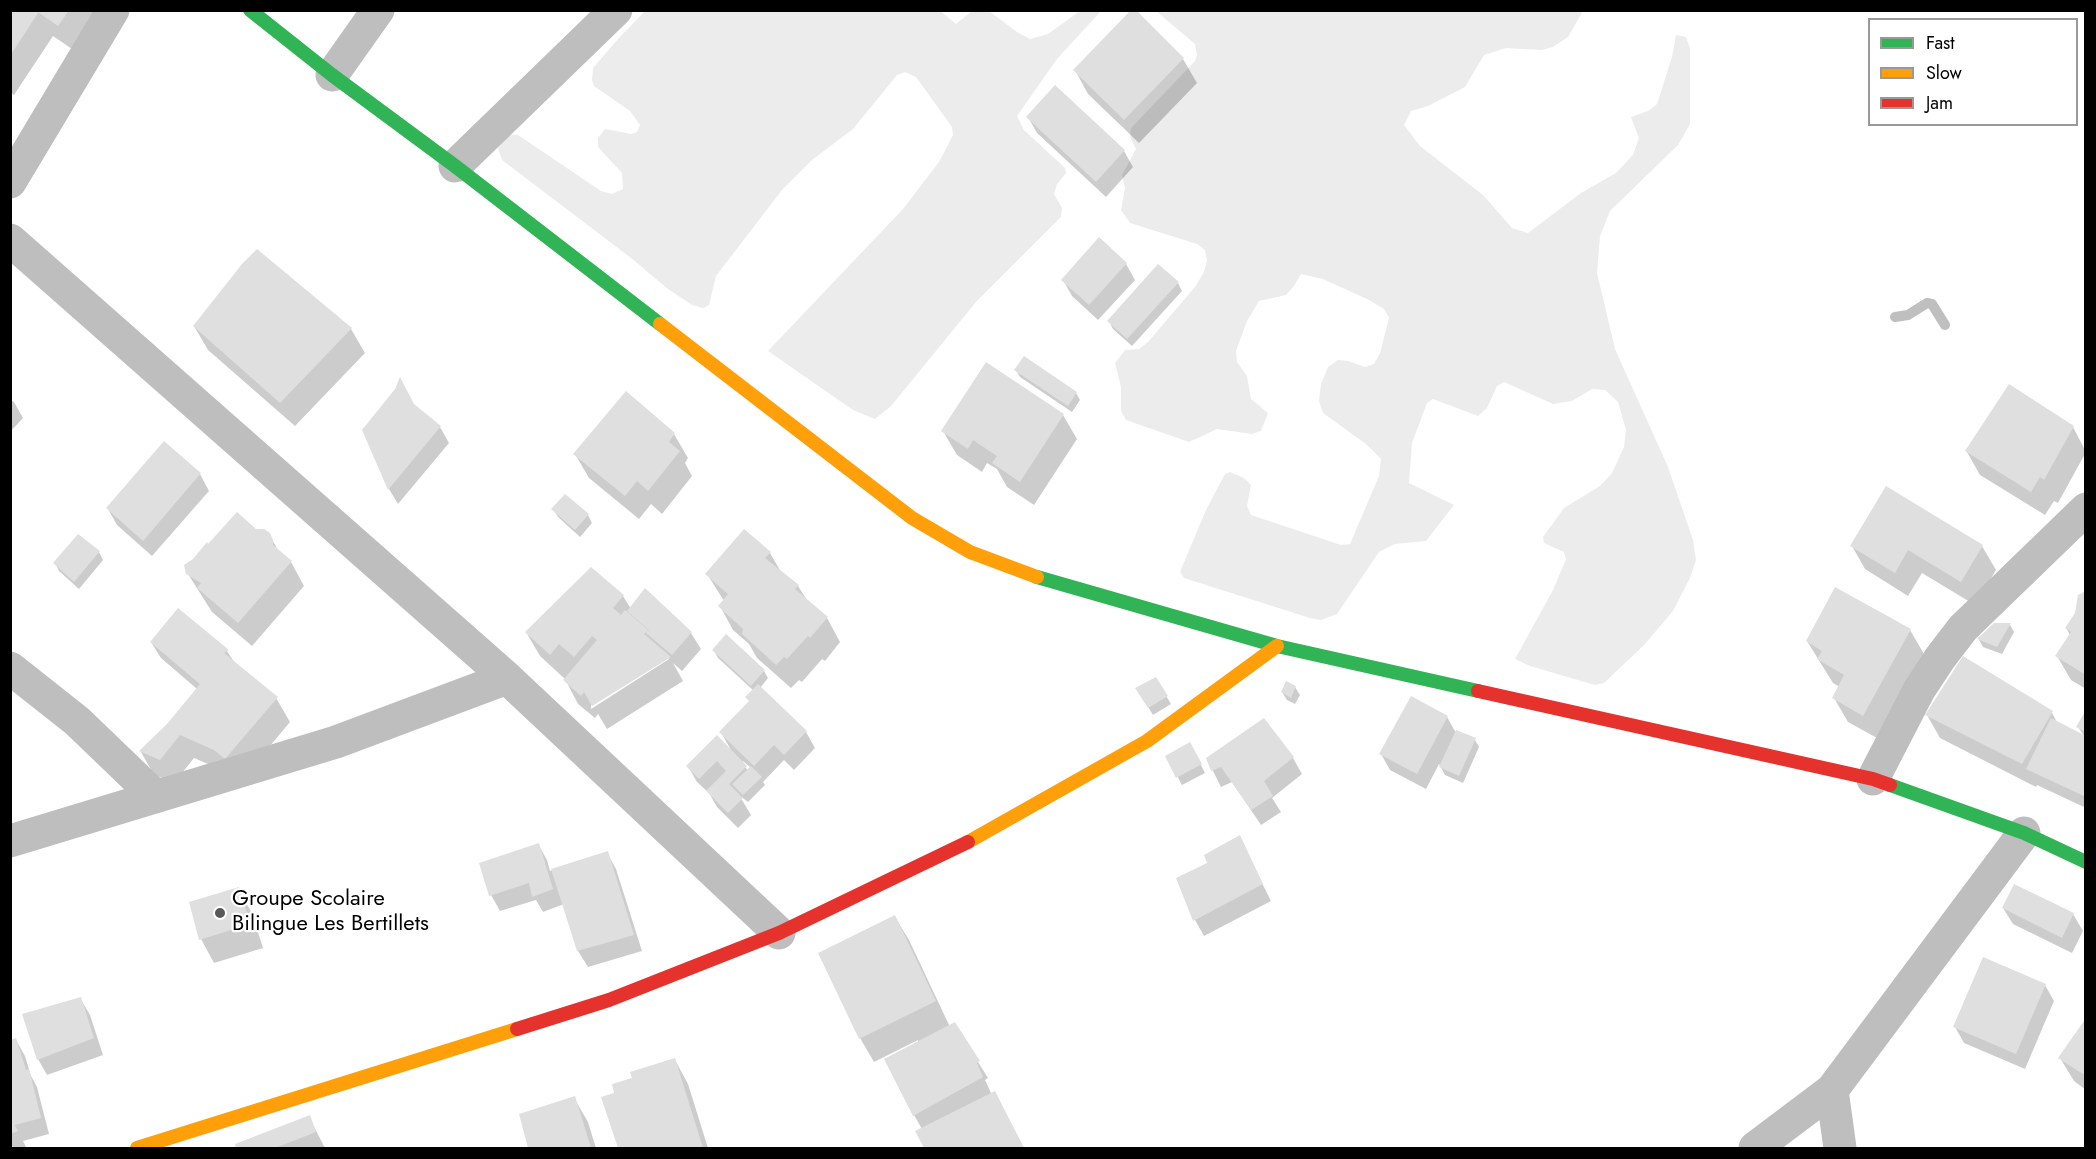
<!DOCTYPE html>
<html>
<head>
<meta charset="utf-8">
<style>
  body { margin:0 }
  #map { position:relative; width:2096px; height:1159px; overflow:hidden; background:#fff; font-family:Jost,sans-serif }
  canvas { display:block }
  .frame { position:absolute; inset:0; border:12px solid #000; pointer-events:none }
  .legend { position:absolute; left:1868px; top:18px; width:210px; height:108px; box-sizing:border-box; background:#fff; border:2px solid #999; margin:0; padding:8px 10px; list-style:none; font-size:18px; color:#000 }
  .legend li { display:flex; align-items:center; gap:12px; height:30px }
  .legend b { width:30px; border:2px solid #999 }
</style>
</head>
<body>
<div id="map">
<canvas width="2096" height="1159"></canvas>
<div class="frame"></div>
<ul class="legend">
<li><b style="height:8px;background:#30b455"></b>Fast</li>
<li><b style="height:8px;background:#ff9f0a"></b>Slow</li>
<li><b style="height:8px;background:#e5322d"></b>Jam</li>
</ul>
</div>
<script>
const context = document.querySelector('canvas').getContext('2d');
context.lineJoin = 'round';
function fillPath(path, color) { context.fillStyle = color; context.fill(path, 'evenodd'); }
const shape = rows => new Path2D(rows.map(r => 'M' + r).join(''));
function strokePath(path, color, width, dash) { context.strokeStyle = color; context.lineWidth = width; context.lineCap = dash ? 'butt' : 'round'; context.setLineDash(dash || []); context.stroke(path); }
function drawText(font, color, halo, rows, align = 'center') {
  context.font = font + ' Jost,sans-serif'; context.lineWidth = 4.5; context.setLineDash([]); context.textBaseline = 'middle'; context.strokeStyle = halo; context.fillStyle = color; for (const [text, x, y, turn = 0] of rows) {
    context.save(); context.translate(x, y); context.rotate((+turn || 0) * Math.PI / 180); context.textAlign = isNaN(turn) ? turn : align; if (halo) context.strokeText(text, 0, 0); context.fillText(text, 0, 0); context.restore();
  }
}
const green = shape([
  [939,10,956,24,972,11,989,11,1017,32,1030,39,1048,34,1080,11,1101,11,1057,59,1017,116,1024,130,1065,168,1066,173,1057,184,1054,194,1062,208,1061,217,976,302,891,406,875,419,853,410,768,351,903,209,939,162,953,135,952,127,916,77,905,72,897,75,853,129,812,160,782,190,716,276,709,305,703,308,692,305,668,289,631,258,502,160,498,148,508,135,518,135,601,191,612,194,623,189,622,173,598,147,598,138,605,129,632,134,637,132,640,125,630,111,594,86,592,80,593,68,618,39,645,11],
  [1156,11,1583,11,1568,37,1553,47,1542,50,1506,48,1484,55,1465,87,1428,106,1411,111,1404,125,1420,146,1483,195,1512,228,1528,233,1581,193,1616,173,1633,155,1639,138,1631,117,1648,111,1657,104,1672,57,1676,35,1686,37,1690,48,1690,124,1678,145,1610,211,1600,236,1597,273,1615,349,1668,467,1693,540,1696,560,1690,578,1673,611,1644,645,1604,683,1595,685,1530,666,1515,659,1553,590,1566,559,1564,552,1544,543,1543,537,1564,508,1600,486,1612,473,1624,447,1626,430,1618,402,1605,390,1592,389,1572,401,1553,404,1504,382,1497,386,1487,408,1478,416,1433,399,1427,403,1412,443,1409,483,1454,505,1426,541,1395,544,1379,552,1337,614,1321,620,1310,618,1184,578,1180,572,1206,510,1225,474,1230,472,1244,478,1251,485,1247,506,1251,515,1341,545,1350,544,1379,476,1381,459,1366,444,1323,413,1319,401,1321,384,1328,367,1338,360,1348,361,1365,367,1374,364,1380,353,1389,318,1384,309,1369,300,1323,279,1301,274,1294,286,1286,295,1259,301,1247,321,1236,351,1237,362,1247,376,1251,399,1268,413,1261,431,1252,434,1217,429,1189,442,1126,420,1121,411,1121,387,1115,363,1125,350,1139,349,1148,342,1195,287,1204,272,1207,260,1205,250,1197,244,1130,223,1121,210,1125,188,1122,175,1136,149,1130,137,1131,128,1195,61,1197,55,1195,44]
]);
const shadow = shape([
  [10,10,100,10,72,49,53,36,14,95,10,92],
  [1183,59,1197,83,1139,143,1088,94,1075,70],
  [1055,87,1124,151,1133,167,1106,197,1037,133,1028,117],
  [1126,264,1135,280,1098,320,1072,296,1063,280],
  [1178,283,1182,291,1132,346,1113,329,1109,321],
  [194,326,351,329,365,353,295,426,208,350],
  [986,364,1063,415,1077,439,1034,505,1007,487,997,469,987,463,982,472,957,455,943,431],
  [1016,370,1076,393,1080,400,1072,412,1020,377],
  [397,390,440,427,449,443,398,504,389,489,364,430],
  [626,394,674,434,688,458,685,463,692,476,662,514,651,504,639,519,589,478,575,454],
  [10,400,14,402,23,418,10,432],
  [2073,427,2086,452,2058,503,2054,501,2045,515,1980,475,1967,452],
  [165,443,200,474,209,491,152,556,117,525,108,509],
  [565,496,588,515,592,523,580,537,558,517,553,509],
  [744,531,770,553,781,572,798,586,808,602,827,618,840,642,825,661,822,659,802,682,799,680,791,688,757,658,749,644,733,630,720,606,724,601,707,574],
  [269,534,279,552,291,562,304,586,252,646,212,612,188,574],
  [1852,546,1982,546,1996,570,1975,605,1922,573,1908,596,1865,569],
  [99,552,103,560,79,589,59,571,55,563],
  [591,569,623,596,631,609,646,590,691,633,701,649,682,671,673,663,683,681,607,729,598,714,595,718,578,704,565,679,540,656,526,632],
  [668,657,669,659,591,709,591,705],
  [2086,592,2086,689,2071,680,2057,656,2070,635,2066,628,2077,613],
  [1995,624,2010,625,2014,632,2002,654,1983,647,1979,640],
  [1910,630,1924,654,1877,738,1848,722,1834,698,1840,687,1833,683,1807,641],
  [151,642,227,651,236,665,276,698,290,722,240,782,229,773,194,758,174,783,154,775,141,752,169,725,197,689,161,658],
  [714,651,764,671,768,678,760,688,806,732,815,748,794,770,784,760,763,782,765,785,748,802,739,795,751,815,738,828,717,807,709,793,697,782,688,766,732,752,721,732,750,702,754,691,718,658],
  [743,761,751,768,748,771,742,762],
  [1156,679,1171,704,1153,715,1137,689],
  [1295,687,1300,695,1295,704,1287,700,1282,692],
  [2052,713,2058,724,2084,736,2078,727,2086,713,2086,808,2037,785,2036,787,1940,738,1927,715],
  [1447,717,1456,733,1475,740,1479,747,1463,783,1445,775,1439,764,1426,789,1390,770,1381,754],
  [1190,744,1205,773,1182,785,1167,757],
  [1293,758,1302,774,1272,798,1281,812,1261,825,1232,782,1221,787,1207,759],
  [1239,837,1271,901,1204,936,1195,920,1178,879,1209,863],
  [538,844,547,860,550,871,607,853,616,869,642,951,588,967,578,951,564,904,543,912,536,900,500,911,491,895],
  [2014,886,2073,914,2083,931,2072,953,2013,924,2003,908],
  [238,889,252,913,263,948,214,963,201,939],
  [895,917,909,940,950,1027,978,1062,988,1078,985,1080,992,1095,995,1093,1024,1148,926,1148,917,1131,922,1129,914,1115,918,1040,874,1062,860,1038],
  [2045,985,2054,1001,2025,1069,1964,1043,1955,1027],
  [80,998,90,1015,103,1055,47,1075,38,1059],
  [2086,1020,2086,1090,2074,1081,2060,1058],
  [16,1040,25,1056,31,1076,37,1087,49,1134,23,1141,26,1147,23,1148,10,1148,10,1041],
  [675,1060,688,1084,708,1148,620,1148,603,1098,616,1094,634,1079],
  [574,1098,588,1122,596,1148,530,1148,521,1115],
  [309,1117,325,1148,238,1148,236,1145]
]);
const stream = shape([
  [1895,317,1908,315,1927,303,1932,304,1945,325]
]);
const building = shape([
  [10,10,34,10,38,13,10,56],
  [35,10,69,10,58,26],
  [1131,10,1136,10,1184,58,1124,120,1073,70],
  [1055,85,1125,150,1096,182,1026,117],
  [1099,237,1127,263,1089,305,1061,280],
  [257,249,352,328,280,403,193,326,242,264],
  [1158,264,1179,282,1127,339,1107,321],
  [1024,356,1077,392,1068,406,1014,370],
  [986,362,1064,414,1020,482,992,463,997,456,973,440,968,449,941,431],
  [400,377,414,404,441,426,388,490,362,430,395,389],
  [2009,384,2074,426,2044,480,2040,477,2031,492,1965,451],
  [626,391,675,433,669,442,680,451,648,491,637,481,625,496,573,454],
  [164,441,201,473,143,541,106,508],
  [1886,486,1983,545,1961,582,1908,550,1895,573,1850,546],
  [565,494,589,514,575,530,551,509],
  [237,512,256,529,264,529,270,533,273,540,273,545,292,561,238,623,197,588,201,583,186,574,184,565,193,559,207,542,208,544],
  [744,529,771,552,765,558,799,585,795,589,828,617,810,638,808,636,787,659,784,657,776,665,742,634,743,629,718,606,728,594,705,574],
  [78,534,100,551,74,582,53,563],
  [591,567,624,595,613,608,621,615,625,610,648,630,644,634,671,657,592,706,584,692,581,696,563,680,597,640,592,636,574,657,559,644,550,655,525,632],
  [1835,587,1911,629,1863,716,1832,698,1844,675,1817,659,1822,651,1806,641],
  [645,588,692,632,672,655,646,633,648,630,652,633,627,611],
  [2086,591,2086,675,2055,656,2071,632,2065,628,2075,613,2078,595],
  [178,608,229,650,224,653,278,697,225,759,214,750,180,735,160,760,139,751,167,724,200,684,150,642],
  [1994,623,2011,623,1997,647,1977,639],
  [726,634,765,670,751,686,712,650],
  [1963,656,2053,711,2022,764,1925,715],
  [1156,677,1168,696,1148,708,1135,688],
  [1286,681,1296,686,1291,698,1281,692],
  [758,684,807,731,784,755,774,745,754,766,719,732,749,701,745,697],
  [1411,696,1448,716,1417,774,1379,754],
  [2086,710,2086,732,2076,727],
  [1264,718,1294,757,1264,781,1273,796,1251,810,1221,767,1211,771,1206,758],
  [2051,718,2086,736,2086,797,2026,769],
  [1456,730,1476,738,1459,776,1439,767],
  [717,735,747,766,729,784,743,798,728,813,706,791,726,771,717,761,699,779,686,766],
  [1190,742,1202,764,1176,778,1165,756],
  [751,766,762,777,743,795,732,784],
  [1240,835,1263,884,1193,921,1176,878,1207,863,1204,855],
  [539,843,553,889,532,897,529,883,489,896,479,863],
  [608,851,634,935,577,951,551,869],
  [2014,884,2074,913,2062,938,2002,908],
  [239,887,250,924,199,940,189,902],
  [895,915,936,1001,859,1039,818,953],
  [1983,957,2046,984,2016,1054,1953,1027],
  [81,997,94,1038,37,1060,22,1014],
  [2086,1018,2086,1076,2058,1058],
  [955,1022,980,1061,977,1063,983,1077,913,1116,884,1059],
  [16,1038,26,1070,29,1069,41,1118,15,1125,18,1131,10,1134,10,1040],
  [675,1058,703,1148,618,1148,601,1097,614,1093,612,1084,632,1078,630,1072],
  [995,1091,1024,1148,924,1148,915,1131],
  [575,1096,591,1148,528,1148,519,1114],
  [310,1115,316,1132,275,1148,236,1148,235,1144]
]);
const street = shape([
  [332,75,378,10],
  [455,166,616,10],
  [10,182,113,10],
  [10,240,507,678,779,933],
  [10,668,77,721,155,796],
  [1873,779,1919,690,1940,658,1963,628,2086,509],
  [10,841,336,742,507,678],
  [1832,1090,1840,1148],
  [1755,1148,1832,1090,2024,833]
]);
const fast = shape([
  [250,10,332,75,455,166,660,324],
  [1037,577,1277,646,1478,691],
  [1890,785,2024,833,2086,862]
]);
const slow = shape([
  [660,324,912,518,970,552,1037,577],
  [968,842,1147,741,1277,646],
  [137,1148,517,1029]
]);
const jam = shape([
  [1478,691,1873,779,1890,785],
  [517,1029,609,1000,779,933,968,842]
]);
const markers = [
  [220,913,6,"#595959"]
];
const poiNames = [
  ["Groupe Scolaire",232,900],
  ["Bilingue Les Bertillets",232,925]
];
fillPath(green, '#ececec');
fillPath(shadow, '#0003');
strokePath(stream, '#bfbfbf', 10);
fillPath(building, '#dfdfdf');
strokePath(street, '#bebebe', 33);
strokePath(fast, '#30b455', 14);
strokePath(slow, '#ff9f0a', 14);
strokePath(jam, '#e5322d', 14);
for (const [x, y, r, color] of markers) { const dot = new Path2D(); dot.arc(x, y, r, 0, 2 * Math.PI); context.fillStyle = color; context.fill(dot); strokePath(dot, '#fff', 2); }
drawText('22px', '#000', '#fff', poiNames, 'left');
</script>
</body>
</html>
